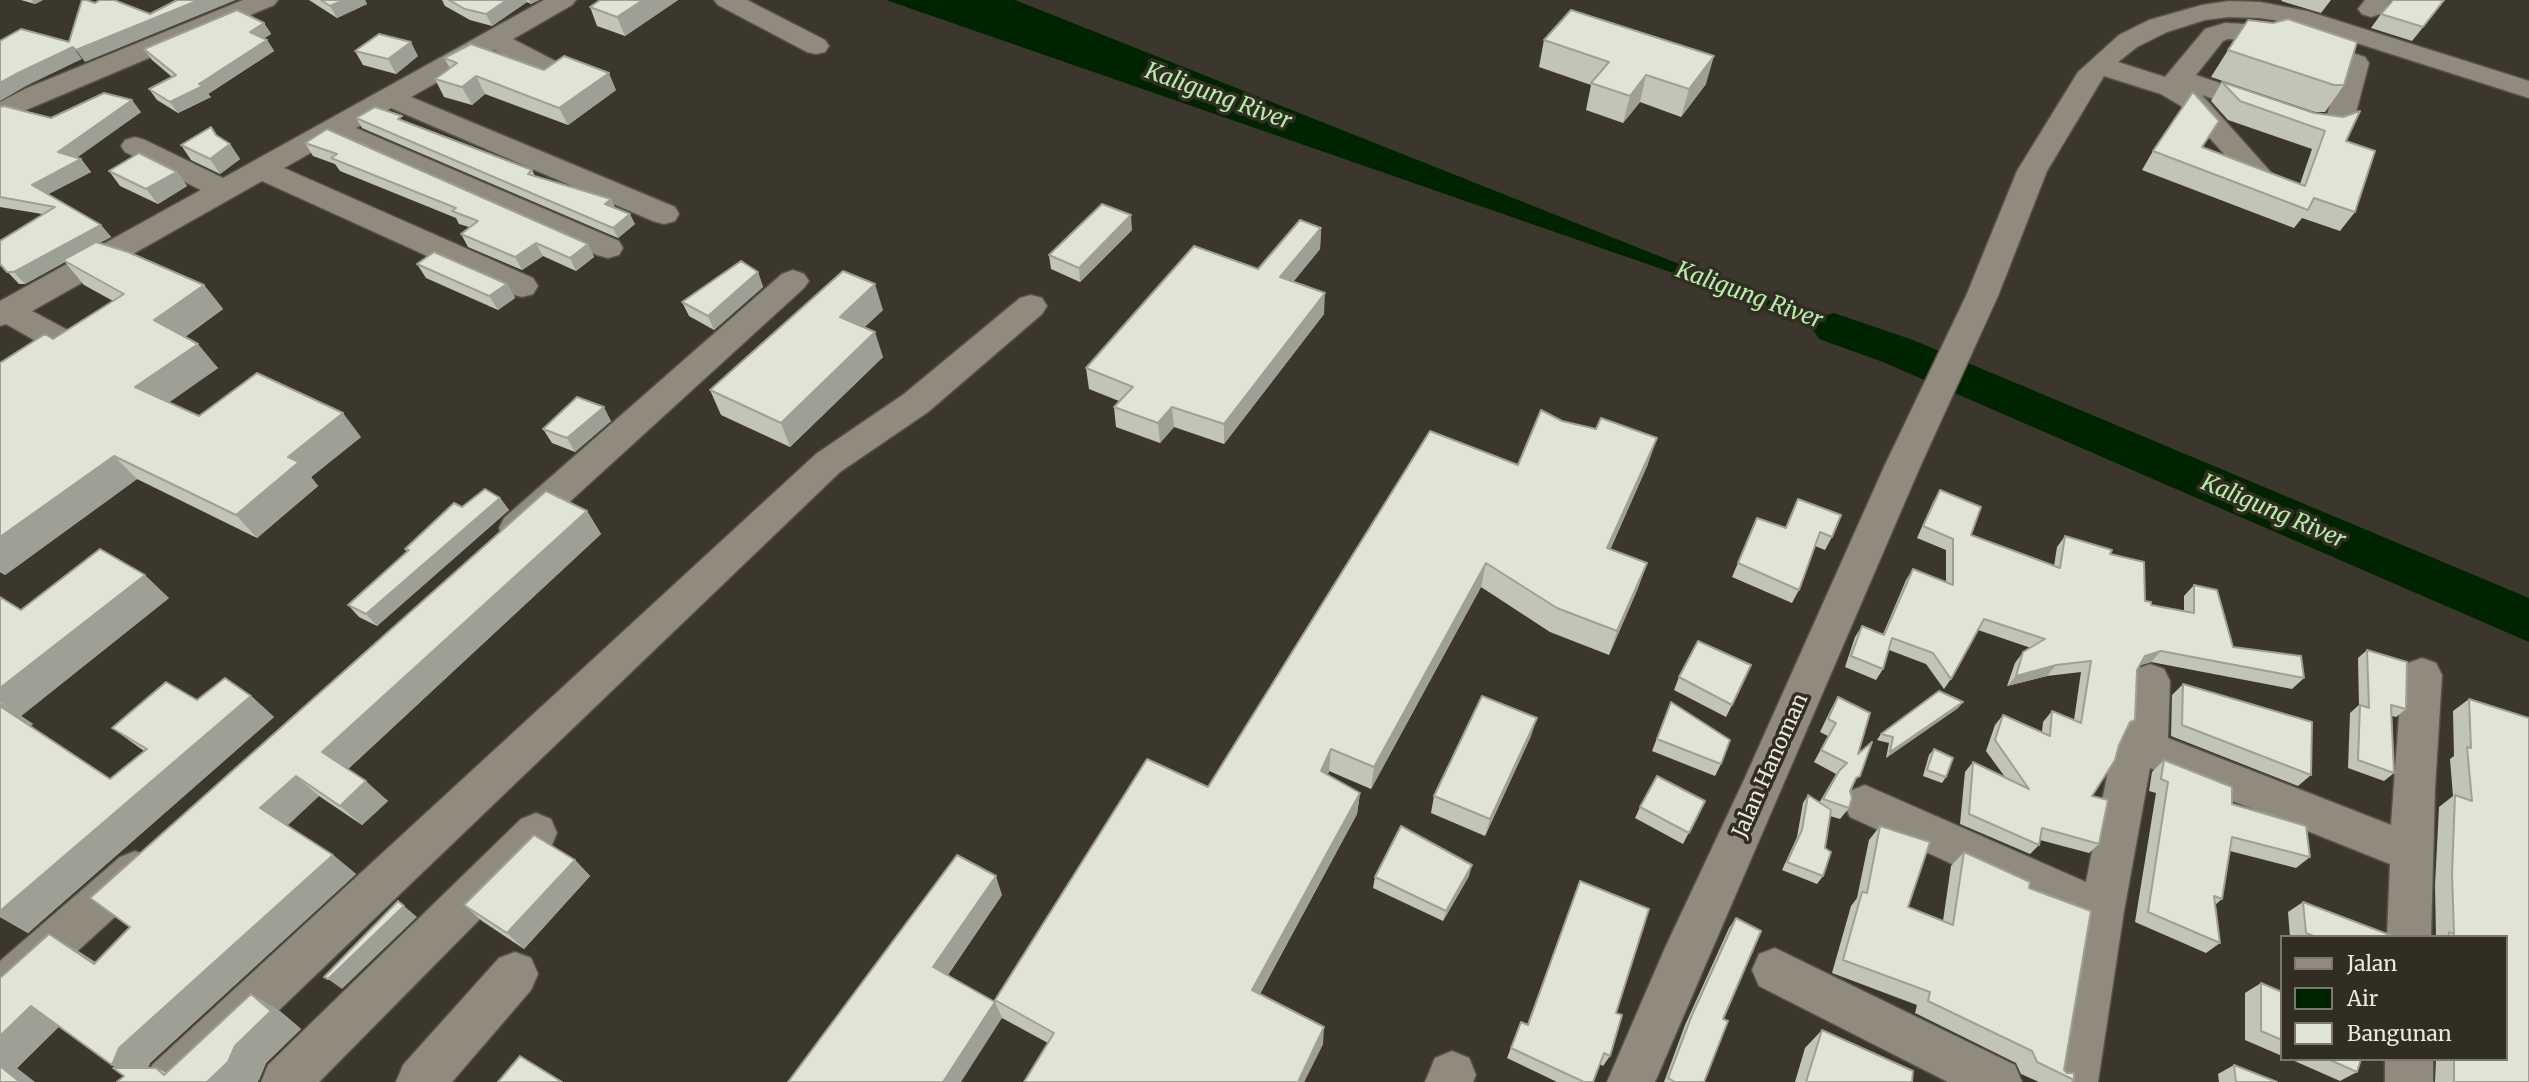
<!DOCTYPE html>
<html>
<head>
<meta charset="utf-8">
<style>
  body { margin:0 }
  #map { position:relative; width:2529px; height:1082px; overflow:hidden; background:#3c372c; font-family:Merriweather,serif }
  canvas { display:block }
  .legend { position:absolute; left:2280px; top:935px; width:228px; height:126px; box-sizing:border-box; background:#322d22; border:2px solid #7c786e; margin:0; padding:9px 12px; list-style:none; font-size:21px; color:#ebe8e1 }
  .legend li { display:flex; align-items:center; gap:14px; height:35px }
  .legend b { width:35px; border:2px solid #7c786e }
</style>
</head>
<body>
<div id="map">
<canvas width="2529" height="1082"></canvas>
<ul class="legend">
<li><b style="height:9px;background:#918b7e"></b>Jalan</li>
<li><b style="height:19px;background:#002300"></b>Air</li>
<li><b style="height:19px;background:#e1e4d5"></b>Bangunan</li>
</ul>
</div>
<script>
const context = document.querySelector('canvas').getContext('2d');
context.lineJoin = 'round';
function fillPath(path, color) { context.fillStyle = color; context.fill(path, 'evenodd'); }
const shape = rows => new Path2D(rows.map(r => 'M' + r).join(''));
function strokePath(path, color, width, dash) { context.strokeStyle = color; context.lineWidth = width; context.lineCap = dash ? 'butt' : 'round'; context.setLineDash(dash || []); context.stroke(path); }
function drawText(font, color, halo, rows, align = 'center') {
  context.font = font + ' Merriweather,serif'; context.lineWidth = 7; context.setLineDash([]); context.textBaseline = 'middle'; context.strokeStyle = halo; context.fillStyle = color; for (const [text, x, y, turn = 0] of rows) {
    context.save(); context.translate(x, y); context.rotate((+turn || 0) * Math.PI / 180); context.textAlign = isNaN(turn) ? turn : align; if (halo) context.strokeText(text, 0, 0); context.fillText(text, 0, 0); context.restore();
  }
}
const water = shape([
  [886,0,1015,0,1898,351]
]);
const river = shape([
  [1834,313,1913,340,2529,598,2529,642,1883,362,1819,339,1812,328,1819,317,1834,313]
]);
const minor = shape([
  [243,0,278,0,274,5,0,121,0,102,27,88,243,0],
  [544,0,576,0,572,5,513,39,563,65,567,71,563,77,553,79,543,77,494,50,411,97,675,207,679,214,675,221,664,224,653,221,391,108,356,128,619,241,623,248,619,255,608,258,597,255,335,139,284,168,533,278,538,286,533,294,522,297,511,294,262,181,32,311,79,336,83,344,79,352,67,355,55,352,6,324,0,326,0,301,201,190,125,152,121,146,125,140,135,137,145,140,223,178,544,0],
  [714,0,747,0,825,40,829,46,825,52,816,54,807,52,718,5,714,0],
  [2365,0,2391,0,2380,14,2371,17,2362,14,2358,9,2365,0],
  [2229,1,2260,2,2307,11,2529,81,2529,98,2294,23,2260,18,2229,17,2205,20,2167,32,2137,47,2118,62,2165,77,2205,29,2225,23,2266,25,2365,57,2369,63,2354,120,2350,126,2330,133,2301,129,2202,95,2276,178,2271,184,2261,187,2251,184,2181,106,2161,94,2104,76,2047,171,1998,296,1920,467,1655,1082,1607,1082,1665,948,1744,780,1884,467,1966,296,2017,171,2078,72,2119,35,2149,20,2202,5,2229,1],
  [2228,39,2263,41,2341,67,2327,115,2315,115,2196,75,2223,41,2228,39],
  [793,270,804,274,809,281,804,288,530,538,517,542,504,538,499,528,504,518,782,274,793,270],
  [1031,295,1042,298,1047,306,1042,314,928,412,840,472,204,1082,145,1082,152,1065,816,454,904,394,1020,298,1031,295],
  [2422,658,2436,663,2442,675,2435,788,2431,937,2387,937,2390,864,2150,768,2124,911,2098,1082,2050,1082,2078,922,1850,817,1844,804,1850,791,1865,785,2086,882,2111,756,2122,734,2127,732,2130,681,2136,669,2150,664,2164,669,2170,681,2168,738,2391,825,2402,675,2408,663,2422,658],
  [536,813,551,819,557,833,551,847,319,1082,261,1082,268,1065,521,819,536,813],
  [135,851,150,857,157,871,150,885,16,1007,0,1014,0,961,120,857,135,851],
  [1775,948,2015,1065,2022,1082,1948,1082,1759,986,1752,970,1759,954,1775,948],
  [515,952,531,958,538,974,531,990,452,1082,396,1082,403,1065,499,958,515,952],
  [1452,1051,1469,1058,1476,1075,1473,1082,1425,1082,1435,1058,1452,1051],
  [2385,1059,2433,1059,2433,1082,2385,1082,2385,1059]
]);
const wall = shape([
  [21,0,43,0,35,4],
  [309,0,365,0,367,4,337,18],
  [442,0,539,0,531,4,527,2,492,26,470,20,445,6],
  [678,0,625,36,597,26,590,7],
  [2282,0,2331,0,2321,13,2281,1],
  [2445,0,2412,41,2371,28,2381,14],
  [264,23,271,34,264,38,267,40,274,51,208,94,211,97,178,113,157,100,149,89,172,77,152,60,144,49],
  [1544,40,1706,84,1681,117,1640,102,1623,123,1586,110,1591,85,1539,67],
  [2228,50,2344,85,2325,112,2315,112,2211,77],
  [355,51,418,56,396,74,363,65],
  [444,58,544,70,616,90,568,125,485,94,472,105,444,97,435,79,450,68],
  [2222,82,2314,113,2346,141,2355,212,2340,231,2302,218,2294,228,2142,170,2153,151,2202,147,2300,184,2312,149,2228,120,2211,101],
  [0,107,51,118,141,112,76,158,81,159,91,172,48,194,101,225,111,237,99,243,204,285,223,309,185,337,218,368,169,402,199,416,361,437,311,477,318,486,257,538,137,479,5,575,0,572,0,363,53,339,113,301,84,285,65,262,25,284,19,284,0,264,42,214,0,207],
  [356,118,405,121,532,170,535,176,611,199,615,208,635,224,618,238,362,128],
  [216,135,230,144,240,159,220,174,191,160,181,145],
  [305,143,588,244,594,257,576,271,543,256,522,270,468,247,461,234,469,227,459,224,456,218,340,171,335,164,313,156],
  [109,171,177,172,187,186,158,204,120,186],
  [1321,228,1320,249,1293,282,1324,314,1224,444,1174,427,1160,443,1116,427,1114,407,1119,401,1089,389,1086,368,1258,269],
  [1132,230,1080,282,1051,269,1049,255],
  [417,264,507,284,515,298,498,310,426,278],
  [758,272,763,287,714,330,689,316,682,302],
  [883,310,864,327,883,357,790,447,721,415,710,390],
  [611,421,575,452,552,443,543,429],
  [1648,464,1610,550,1647,563,1638,588,1609,655,1550,632,1481,587,1371,789,1329,771,1328,775,1360,793,1357,814,1260,994,1323,1044,1304,1082,1024,1082,1048,1043,1002,1018,788,1082,1002,895,948,975,995,1002,995,1000,1208,787,1518,465],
  [1940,490,1971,535,2054,566,2057,547,2065,536,2110,554,2145,601,2151,605,2184,611,2184,596,2194,585,2233,647,2304,678,2292,689,2151,662,2140,665,2137,670,2127,727,2092,796,2099,844,2089,853,2040,840,2039,845,2030,854,1960,824,1965,772,1973,762,2005,777,1986,751,1995,725,2003,715,2042,732,2043,722,2052,711,2074,720,2081,672,2047,676,2007,686,2015,663,2023,652,2031,648,1978,630,1951,679,1944,689,1926,664,1889,650,1883,669,1876,680,1845,667,1855,637,1862,626,1883,634,1906,580,1913,569,1946,582,1946,550,1917,538,1933,502],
  [500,498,509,510,377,626,359,617,348,605,407,552,405,549,462,507],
  [1798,499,1832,537,1825,550,1815,546,1799,590,1792,603,1732,577,1757,518,1785,528],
  [587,511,601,534,348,769,388,801,362,825,319,796,287,825,333,855,356,874,150,1063,148,1068,156,1068,167,1073,251,994,281,1012,301,1029,266,1063,259,1080,257,1082,117,1082,124,1076,116,1068,112,1065,59,1026,17,1068,0,1082,49,934,96,963],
  [0,597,21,610,169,598,21,716,33,724,30,726,110,779,144,751,112,728,197,700,251,696,274,717,28,933,0,917],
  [2367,650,2406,709,2396,717,2392,716,2394,773,2384,781,2348,768,2350,713,2359,705,2358,658],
  [1679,677,1732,705,1726,717,1674,690],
  [2183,684,2311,775,2298,786,2171,736,2172,695],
  [1838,697,1858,754,1850,791,1849,808,1840,819,1830,816,1825,848,1823,876,1817,884,1782,870,1797,837,1803,803,1808,795,1819,803,1836,774,1814,762,1828,736,1820,732,1831,709],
  [2469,699,2529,1082,2435,1082,2436,1059,2506,1059,2506,937,2436,937,2435,885,2439,807,2453,796,2450,759,2454,756,2453,711],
  [1671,702,1721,764,1715,776,1652,751],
  [1963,702,1958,708,1886,758,1889,743,1877,740,1881,734],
  [1531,736,1485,836,1431,813,1434,796],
  [1934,749,1946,777,1942,783,1923,776,1929,755],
  [2164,760,2232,804,2310,857,2296,868,2230,851,2222,899,2215,905,2220,943,2206,953,2135,922,2156,793,2149,791,2152,772],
  [1705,801,1683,844,1635,818,1640,807],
  [1880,826,1908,907,1943,921,1951,866,1964,852,2029,888,2064,1070,2074,1080,2070,1082,2039,1082,2021,1074,2016,1063,1915,1013,1917,1005,1832,973,1851,906,1857,898,1869,840],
  [575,860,590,876,524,949,482,921,464,905],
  [1469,876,1443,921,1373,888,1375,877],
  [1580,881,1616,1013,1610,1056,1603,1066,1600,1064,1593,1082,1557,1082,1507,1058,1521,1022,1527,1025],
  [2303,902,2389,937,2290,937,2288,912],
  [1736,918,1704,1082,1664,1082,1685,1025,1729,928],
  [2261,983,2282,992,2282,1056,2245,1040,2245,993],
  [1822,1030,1912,1082,1795,1082,1805,1048],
  [2290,1059,2361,1059,2357,1072,2340,1081],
  [2234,1065,2277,1082,2219,1082,2218,1074]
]);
const shadedWall = shape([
  [31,0,43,0,35,4],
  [199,0,236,0,85,62,76,50],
  [344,0,365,0,367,4,337,18,330,6],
  [507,0,526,0,527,2,492,26,486,14],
  [529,0,539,0,531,4],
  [643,0,678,0,625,36,617,17],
  [264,23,271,34,257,43,250,32],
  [267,40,274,51,208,94,211,97,178,113,170,102],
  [411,42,418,56,396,74,388,59],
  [73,47,82,59,26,86,0,101,0,83,16,74],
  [1714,56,1706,84,1681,117,1689,89],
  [609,73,616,90,568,125,559,108],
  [1646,75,1640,102,1623,123,1630,96],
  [476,76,485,94,472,105,462,87],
  [132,100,141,112,68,164,58,152],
  [230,144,240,159,220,174,210,159],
  [81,159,91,172,43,197,32,185],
  [177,172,187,186,158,204,146,189],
  [611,199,615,209,605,204],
  [630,214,635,224,618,238,613,228],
  [1131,215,1132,230,1080,282,1079,268],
  [101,225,111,237,65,262,63,260,65,262,25,284,14,272],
  [1321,228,1320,249,1280,298,1280,277],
  [536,243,543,256,522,270,515,257],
  [588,244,594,257,576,271,570,258],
  [758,272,763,287,714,330,708,316],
  [507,284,515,298,498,310,489,296],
  [875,284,883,310,849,342,840,317],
  [204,285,223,309,174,344,154,320],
  [1325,293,1324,314,1224,444,1224,424],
  [875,332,883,357,790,447,781,423],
  [198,344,218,368,157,411,135,387],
  [604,407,611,421,575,452,567,438],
  [1172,407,1174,427,1160,443,1158,423],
  [343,413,361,437,311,477,318,486,257,538,236,515,288,457],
  [1657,438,1648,464,1599,573,1607,548],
  [114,456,137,479,5,575,0,571,0,537],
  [500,498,509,510,377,626,366,614],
  [587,511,601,534,344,773,322,752],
  [1486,563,1481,587,1371,789,1374,767],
  [1647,563,1638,588,1609,655,1617,631],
  [145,575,169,598,21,716,33,724,29,727,0,706,0,688],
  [2161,651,2151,662,2135,667,2145,656],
  [2056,665,2047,676,2007,686,2016,676],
  [251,696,274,717,28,933,0,917,0,911],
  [1963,702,1958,708,1886,758,1890,752],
  [1537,718,1531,736,1485,836,1490,819],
  [1331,749,1329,771,1319,793,1321,771],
  [296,776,319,796,285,828,260,808],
  [366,781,388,801,362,825,340,806],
  [1360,793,1357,814,1252,1008,1252,990],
  [333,855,356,874,150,1063,143,1081,112,1065,119,1048],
  [575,860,590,876,524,949,507,933],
  [1472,865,1469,876,1443,921,1446,911],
  [996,876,1002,895,942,983,933,967],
  [404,906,417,917,342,989,328,979],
  [49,934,80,952,125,981,94,964],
  [251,994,281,1012,301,1029,266,1063,259,1080,257,1082,207,1082],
  [995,1002,1002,1018,961,1082,943,1082],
  [31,1006,64,1022,17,1068,35,1082,20,1082,0,1066,0,1036],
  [1324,1027,1323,1044,1304,1082,1298,1082]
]);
const building = shape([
  [82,0,86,0,95,3,100,0,114,0,150,14,177,0,199,0,76,50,73,47,16,74,0,83,0,41,21,29,69,42,82,0],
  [321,0,344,0,330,6,321,0],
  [449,0,507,0,486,14,465,9,449,0],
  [600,0,643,0,617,17,590,7,600,0],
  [2393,0,2444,0,2423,27,2381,14,2393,0],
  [237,10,264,23,250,32,267,40,199,84,203,86,170,102,149,89,176,75,144,49,237,10],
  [1571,10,1714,56,1689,89,1646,75,1630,96,1591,83,1609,62,1544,40,1571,10],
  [2288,19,2357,42,2344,85,2334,85,2228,50,2248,20,2273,23,2288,19],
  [379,34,411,42,388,59,355,51,379,34],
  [471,44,544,70,564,56,609,73,559,108,476,76,462,87,435,79,457,63,444,58,471,44],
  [2222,82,2314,113,2343,117,2360,111,2346,141,2375,151,2355,212,2314,198,2308,210,2153,151,2193,92,2219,121,2202,147,2305,186,2325,131,2240,101,2222,82],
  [104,93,132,100,58,152,81,159,32,185,101,225,14,272,7,272,0,264,0,241,55,207,0,197,0,107,4,106,51,118,104,93],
  [375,107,402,116,398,119,532,170,528,174,611,199,605,204,630,214,613,228,356,118,375,107],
  [211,127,216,135,230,144,210,159,181,145,211,127],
  [327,129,588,244,570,258,536,243,515,257,461,234,478,221,452,211,456,208,331,158,337,154,305,143,327,129],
  [139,153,177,172,146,189,109,171,139,153],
  [1102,204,1131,215,1079,268,1049,255,1102,204],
  [1300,220,1321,228,1280,277,1325,293,1224,424,1172,407,1158,423,1114,407,1133,387,1086,368,1194,246,1258,269,1300,220],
  [96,242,128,252,204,285,154,320,198,344,135,387,199,416,257,373,343,413,288,457,299,462,236,515,114,456,0,537,0,363,45,334,53,339,124,294,63,260,96,242],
  [434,252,507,284,489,296,417,264,434,252],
  [741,261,758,272,708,316,682,302,741,261],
  [843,271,875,284,840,317,875,332,781,423,710,390,843,271],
  [577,397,604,407,567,438,543,429,577,397],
  [1541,410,1562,421,1596,429,1601,418,1657,438,1607,548,1647,563,1617,631,1557,608,1486,563,1374,767,1331,749,1321,771,1360,793,1252,990,1324,1027,1298,1082,1024,1082,1054,1033,995,1000,1147,759,1208,787,1430,431,1518,465,1541,410],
  [485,489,500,498,366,614,348,605,409,550,405,549,454,503,462,507,485,489],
  [1940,490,1981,507,1971,535,2060,568,2065,536,2112,550,2110,554,2144,562,2145,601,2151,602,2151,605,2194,613,2194,585,2217,590,2233,647,2301,656,2304,678,2161,651,2145,656,2137,670,2135,720,2130,722,2119,745,2115,760,2092,796,2108,800,2099,844,2042,828,2039,845,1969,814,1973,762,2029,789,1995,740,2003,715,2050,736,2052,711,2081,723,2091,661,2056,665,2016,676,2023,652,2045,639,1984,619,1951,679,1933,653,1892,638,1883,669,1851,656,1862,626,1884,635,1913,569,1953,585,1953,539,1923,526,1940,490],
  [546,491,587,511,322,752,366,781,340,806,296,776,260,808,333,855,119,1048,112,1065,31,1006,0,1036,0,978,49,934,94,964,130,927,90,898,546,491],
  [1798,499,1841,515,1832,537,1820,532,1799,590,1738,563,1757,518,1786,528,1798,499],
  [100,549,145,575,0,688,0,597,21,610,100,549],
  [1698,641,1751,665,1732,705,1679,677,1698,641],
  [2367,650,2407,662,2406,709,2391,705,2394,773,2358,760,2360,705,2369,708,2367,650],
  [225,678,251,696,0,911,0,701,4,703,0,706,110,779,147,749,112,728,166,682,197,700,225,678],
  [2183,684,2312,722,2311,775,2182,725,2183,684],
  [1939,691,1963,702,1890,752,1893,737,1881,734,1939,691],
  [1482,696,1537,718,1490,819,1434,796,1482,696],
  [1838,697,1870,713,1858,754,1872,742,1860,776,1856,778,1850,791,1852,798,1849,808,1823,799,1839,771,1847,763,1821,750,1836,723,1828,719,1838,697],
  [2469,699,2529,718,2529,1082,2454,1082,2454,1059,2506,1059,2506,937,2449,937,2449,932,2454,934,2452,874,2455,795,2472,801,2467,747,2471,748,2469,699],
  [1671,702,1730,740,1721,764,1657,739,1671,702],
  [1934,749,1953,758,1946,777,1927,770,1934,749],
  [2164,760,2232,787,2232,804,2306,826,2310,857,2232,837,2222,899,2214,896,2220,943,2148,912,2168,782,2161,779,2164,760],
  [1657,776,1705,801,1689,833,1640,807,1657,776],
  [1808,795,1831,810,1825,848,1831,852,1823,876,1787,862,1802,830,1808,795],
  [1401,826,1472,865,1446,911,1375,877,1401,826],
  [1880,826,1930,842,1908,907,1953,925,1964,852,2030,882,2029,888,2091,911,2064,1070,2067,1073,2074,1073,2074,1080,2037,1062,2032,1051,1928,1001,1930,992,1843,960,1862,892,1867,893,1880,826],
  [534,835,575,860,507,933,464,905,534,835],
  [957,855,996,876,933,967,995,1002,943,1082,788,1082,957,855],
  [1580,881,1649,909,1616,1013,1622,1015,1610,1056,1604,1053,1593,1082,1584,1082,1511,1048,1521,1022,1528,1025,1580,881],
  [398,901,404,906,328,979,324,977,398,901],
  [2303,902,2390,935,2389,937,2316,937,2306,933,2303,902],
  [1736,918,1761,931,1723,1019,1728,1021,1704,1082,1675,1082,1668,1078,1692,1015,1736,918],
  [2261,983,2282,992,2282,1040,2261,1031,2261,983],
  [251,994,271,1011,235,1046,228,1062,207,1082,117,1082,124,1076,113,1068,156,1068,164,1075,251,994],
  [1822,1030,1913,1071,1912,1082,1806,1082,1822,1030],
  [520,1056,562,1082,498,1082,520,1056],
  [2328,1059,2361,1059,2357,1072,2328,1059],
  [2234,1065,2277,1082,2236,1082,2234,1065],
  [0,1066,20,1082,0,1082,0,1066]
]);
const streetNames = [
  ["Jalan Hanoman",1771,766,-66]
];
const waterNames = [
  ["Kaligung River",1218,97,20],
  ["Kaligung River",1749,296,20],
  ["Kaligung River",2273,512,23]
];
fillPath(water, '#002300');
fillPath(river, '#002300');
strokePath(minor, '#575349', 3);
fillPath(minor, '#918b7e');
fillPath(wall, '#c2c4b7');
fillPath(shadedWall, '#9ea095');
fillPath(building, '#e1e4d5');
strokePath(building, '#9ea095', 2);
drawText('21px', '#ebe8e1', '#322d22', streetNames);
drawText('italic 23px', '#b4eea9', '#322d22', waterNames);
</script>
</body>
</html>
